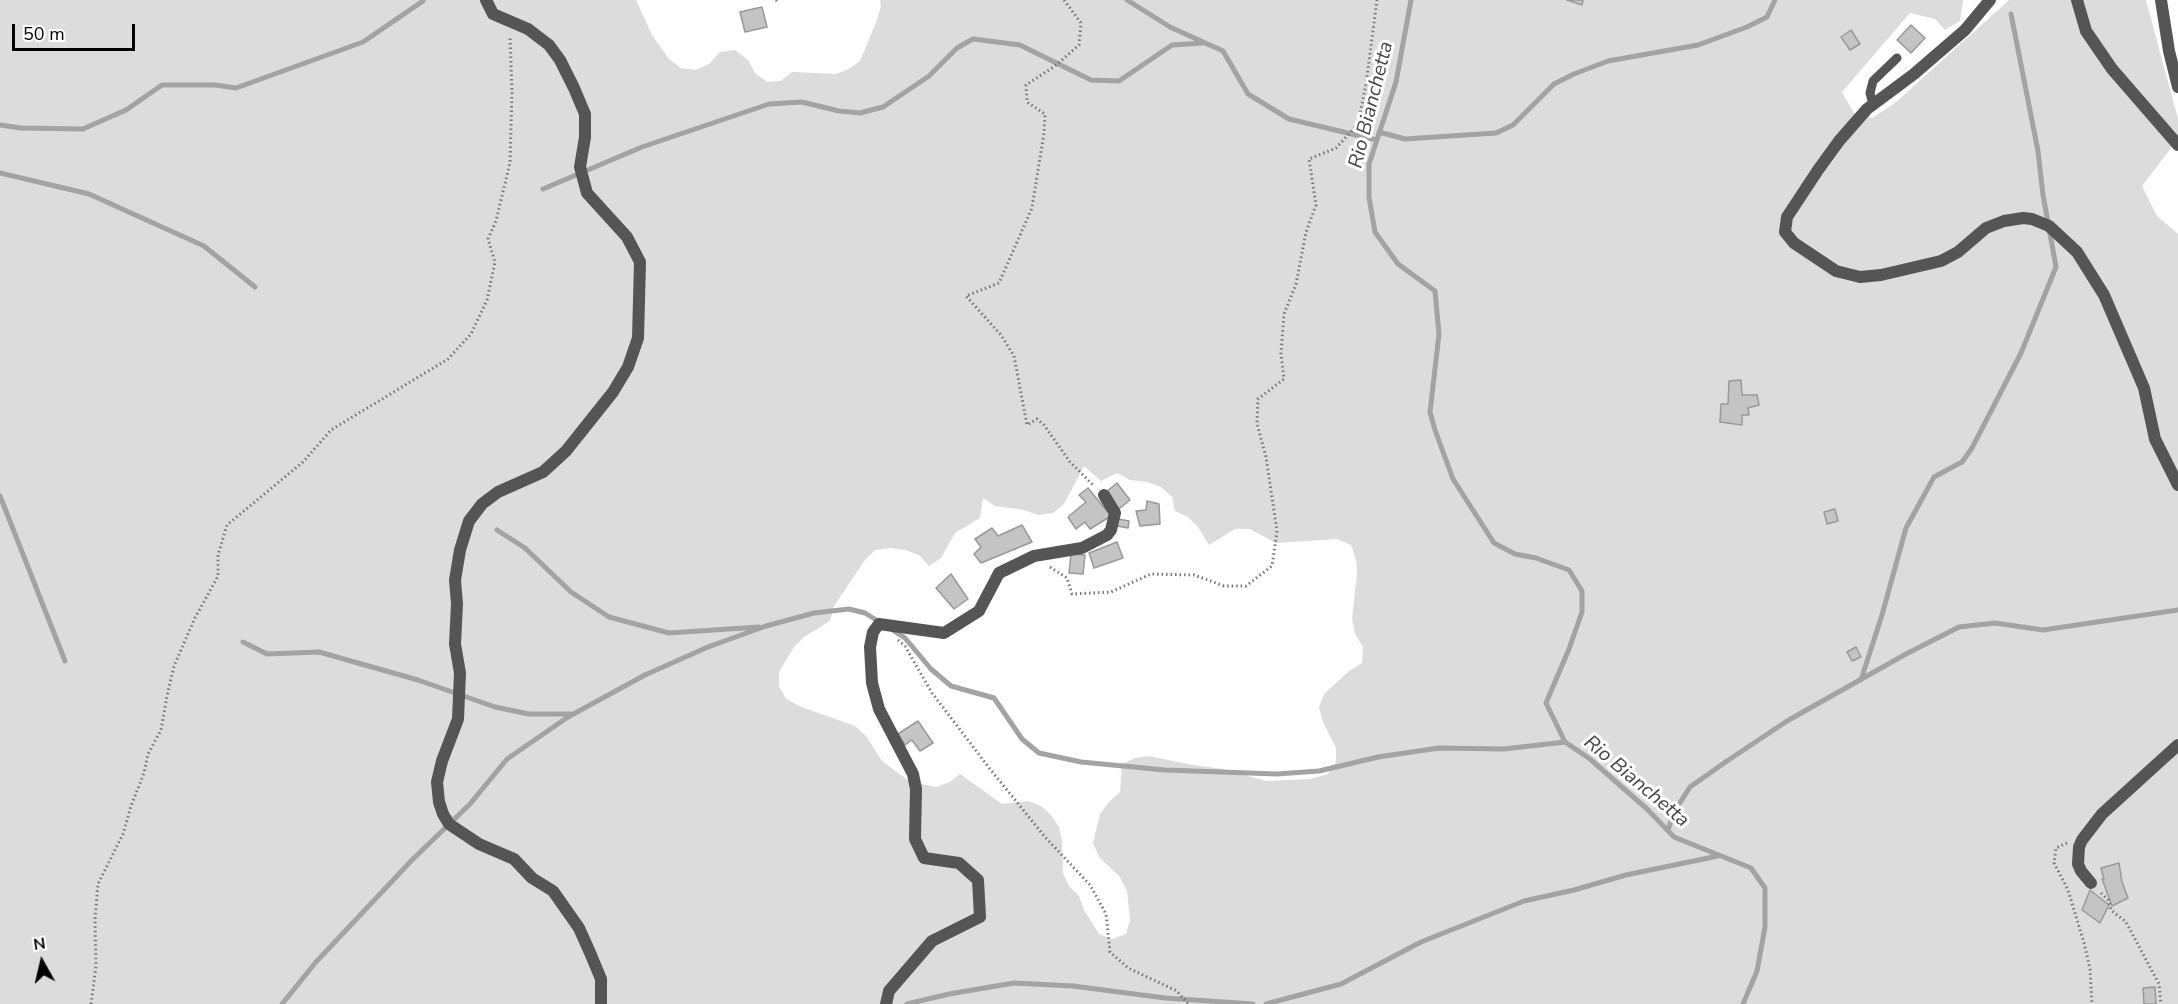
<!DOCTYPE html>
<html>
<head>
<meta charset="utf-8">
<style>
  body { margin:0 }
  #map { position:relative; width:2178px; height:1004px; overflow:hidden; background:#fff; font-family:"Nunito Sans",sans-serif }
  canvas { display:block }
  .north { position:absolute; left:12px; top:932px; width:60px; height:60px; -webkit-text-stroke:4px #fff; paint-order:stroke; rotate:352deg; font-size:16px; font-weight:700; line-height:24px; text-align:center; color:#000 }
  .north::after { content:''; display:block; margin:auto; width:21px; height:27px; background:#000; clip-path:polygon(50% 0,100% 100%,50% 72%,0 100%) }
  .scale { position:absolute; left:12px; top:24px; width:123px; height:27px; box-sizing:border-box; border:3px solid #000; border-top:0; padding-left:8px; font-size:18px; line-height:21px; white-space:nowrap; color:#000; -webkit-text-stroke:4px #fff; paint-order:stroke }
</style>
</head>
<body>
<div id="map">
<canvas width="2178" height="1004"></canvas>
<div class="north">N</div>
<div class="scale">50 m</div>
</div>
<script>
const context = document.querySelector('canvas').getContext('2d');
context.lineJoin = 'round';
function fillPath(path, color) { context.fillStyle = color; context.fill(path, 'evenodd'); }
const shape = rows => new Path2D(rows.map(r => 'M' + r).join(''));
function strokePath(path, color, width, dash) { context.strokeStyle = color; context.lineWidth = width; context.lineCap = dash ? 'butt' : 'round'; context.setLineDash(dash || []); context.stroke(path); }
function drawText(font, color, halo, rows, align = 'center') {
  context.font = font + ' "Nunito Sans",sans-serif'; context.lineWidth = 6; context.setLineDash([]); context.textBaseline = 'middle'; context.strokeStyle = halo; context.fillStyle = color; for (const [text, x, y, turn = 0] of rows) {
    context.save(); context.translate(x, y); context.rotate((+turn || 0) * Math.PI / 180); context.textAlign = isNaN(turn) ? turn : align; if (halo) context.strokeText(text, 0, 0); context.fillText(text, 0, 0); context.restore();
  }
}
const green = shape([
  [0,0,636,0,652,35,669,59,681,68,696,70,709,64,720,52,735,50,748,60,755,73,767,82,781,81,792,72,836,74,849,69,860,61,877,20,881,6,880,0,1963,0,1960,21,1945,30,1935,19,1910,13,1842,92,1855,115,1872,118,1895,103,2009,0,2146,0,2178,119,2178,139,2142,186,2157,216,2178,234,2178,1004,0,1004],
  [1084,466,1101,481,1117,473,1130,480,1147,482,1161,487,1172,497,1175,511,1188,517,1198,527,1209,545,1235,529,1250,529,1276,543,1337,539,1351,545,1356,560,1357,574,1352,619,1355,634,1363,647,1362,663,1349,671,1324,694,1319,707,1323,722,1336,748,1336,762,1328,774,1310,779,1266,781,1223,769,1193,765,1149,756,1135,758,1122,764,1120,792,1109,802,1100,814,1093,843,1099,857,1120,877,1127,891,1130,920,1126,934,1112,939,1099,934,1084,910,1079,896,1069,886,1063,873,1062,842,1059,827,1051,815,1041,806,1028,801,1002,804,960,774,950,782,936,787,909,781,882,761,866,736,855,726,799,706,786,699,779,686,779,672,794,647,804,637,830,621,834,606,865,560,875,550,890,548,905,550,919,555,929,566,941,558,955,533,980,518,983,498,995,506,1024,510,1038,515,1053,513,1064,504]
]);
const stream = shape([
  [1127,0,1170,27,1223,51,1248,94,1289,119,1377,140],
  [1411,0,1396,82,1369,164,1369,197,1375,232,1398,264,1435,291,1439,334,1430,412,1435,430,1453,479,1494,543,1515,554,1536,558,1569,570,1582,591,1582,612,1569,649,1546,703,1565,742,1590,759,1647,809,1674,837,1751,868,1765,888,1765,927,1757,971,1743,1004],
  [0,125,21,128,83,129,126,110,162,85,215,85,236,88,363,42,423,1],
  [1379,132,1405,139,1496,133,1513,125,1554,84,1574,74,1608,61,1698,45,1747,27,1767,17,1775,0],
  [0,173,89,194,204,246,255,287],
  [543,189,642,147,769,104,802,102,839,111,860,113,883,107,929,76,957,48,973,39,1020,45,1091,80,1119,81,1172,45,1203,43],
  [0,496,65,661],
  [497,530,525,548,571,592,609,617,669,633,759,627],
  [891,629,905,638,931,669,951,686,994,698,1022,739,1039,753,1081,762,1165,770,1277,774,1319,771,1378,757,1439,748,1504,749,1565,742],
  [243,642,267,654,319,652,418,680,495,707,529,714,571,714],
  [1861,680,1882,615,1906,528,1934,477,1962,462,1972,448,2021,353,2056,267,2043,195,2038,151,2011,14],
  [1668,830,1674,812,1690,787,1727,761,1787,721,1906,654,1959,627,1995,623,2043,630,2178,610],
  [282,1004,316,962,412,860,470,804,507,759,568,717,645,675,708,647,766,626,814,613,849,609,865,613,881,623],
  [907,1004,949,994,1014,983,1073,986,1165,998,1253,1004],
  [1266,1004,1341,984,1421,942,1524,901,1574,890,1626,875,1718,856]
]);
const building = shape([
  [1567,0,1583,0,1582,5,1567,0],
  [762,7,767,27,745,32,740,12,762,7],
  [1911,25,1925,38,1911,53,1897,40,1911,25],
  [1851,30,1860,44,1850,50,1841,37,1851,30],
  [1741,380,1742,395,1757,395,1759,405,1748,408,1749,415,1742,415,1742,425,1720,422,1721,404,1728,404,1729,381,1741,380],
  [1117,483,1130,500,1119,509,1106,492,1117,483],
  [1088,488,1111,516,1090,529,1085,522,1076,529,1068,517,1086,502,1079,495,1088,488],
  [1147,501,1159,504,1160,524,1140,526,1136,511,1146,510,1147,501],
  [1835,509,1838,521,1827,524,1824,512,1835,509],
  [1118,519,1129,521,1128,528,1117,526,1118,519],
  [1022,525,1032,542,981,563,974,554,981,547,975,539,992,528,998,536,1022,525],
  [1117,542,1123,558,1094,568,1089,553,1117,542],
  [1071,554,1085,555,1083,574,1069,573,1071,554],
  [951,574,968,599,954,609,936,588,951,574],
  [1856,647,1861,657,1852,661,1847,652,1856,647],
  [918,721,933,743,920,751,912,740,905,745,898,734,918,721],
  [2119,863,2122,882,2128,898,2112,906,2102,879,2104,879,2101,868,2119,863],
  [2090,890,2109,905,2100,923,2082,910,2090,890],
  [2155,987,2156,1004,2144,1004,2143,988,2155,987]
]);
const path = shape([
  [776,0,777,1],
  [1064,0,1081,23,1079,45,1055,66,1026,85,1027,102,1045,114,1044,133,1032,208,999,283,966,296,1001,335,1014,356,1027,425,1037,419,1044,425,1070,462,1094,486],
  [1050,567,1067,578,1072,594,1111,592,1151,574,1194,575,1224,586,1246,586,1272,566,1277,531,1266,457,1257,424,1258,399,1284,379,1281,354,1284,314,1296,284,1306,232,1316,205,1309,159,1336,148,1358,124,1366,84,1377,0],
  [898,640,905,646,932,693,990,769,1045,837,1090,885,1106,914,1110,952,1128,968,1177,991,1188,1004],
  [2067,843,2056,848,2054,863,2068,890,2084,943,2090,969,2092,1004],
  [2101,893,2109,901,2111,910,2126,922,2159,984,2161,1004],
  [91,1004,96,966,95,919,98,884,123,834,131,806,144,773,148,754,161,730,167,696,174,666,195,618,218,576,218,555,227,525,303,462,331,430,448,359,471,334,487,300,495,262,488,239,496,221,510,163,512,92,510,36]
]);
const lane = shape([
  [1873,104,1870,93,1873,81,1897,58]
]);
const street = shape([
  [486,0,493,14,528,29,549,45,560,60,574,88,585,114,585,137,580,167,587,193,627,237,640,262,638,338,628,367,613,392,566,451,543,472,498,492,482,504,469,521,460,550,455,580,457,604,455,644,460,673,458,719,442,761,437,782,439,802,443,814,449,824,479,844,514,859,532,878,553,891,579,928,591,955,601,979,601,1004],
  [1990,0,1965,30,1914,74,1867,109,1839,141,1818,170,1787,217,1785,232,1794,243,1836,271,1860,277,1881,275,1941,261,1958,252,1986,228,2004,221,2023,218,2032,219,2049,226,2077,252,2104,295,2144,388,2155,439,2178,485],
  [2077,0,2086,31,2112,69,2178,145],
  [2161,0,2169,51,2178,87],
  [2091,883,2081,871,2078,864,2079,847,2082,840,2102,814,2178,745],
  [886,1004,889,991,932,941,980,917,978,880,959,863,924,858,915,839,916,789,913,774,879,709,872,683,870,647,873,632,879,624,944,633,979,611,999,573,1034,556,1082,548,1107,535,1111,530,1115,513,1104,495]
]);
const waterNames = [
  ["Rio Bianchetta",1372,105,-76],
  ["Rio Bianchetta",1636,782,40]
];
fillPath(green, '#dcdcdc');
strokePath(stream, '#a3a3a3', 5);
fillPath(building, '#c4c4c4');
strokePath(building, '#999', 1.5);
strokePath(path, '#777', 3, [1.5, 3]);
strokePath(lane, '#555', 9);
strokePath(street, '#555', 12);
drawText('italic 20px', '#444', '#fff', waterNames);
</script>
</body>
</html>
